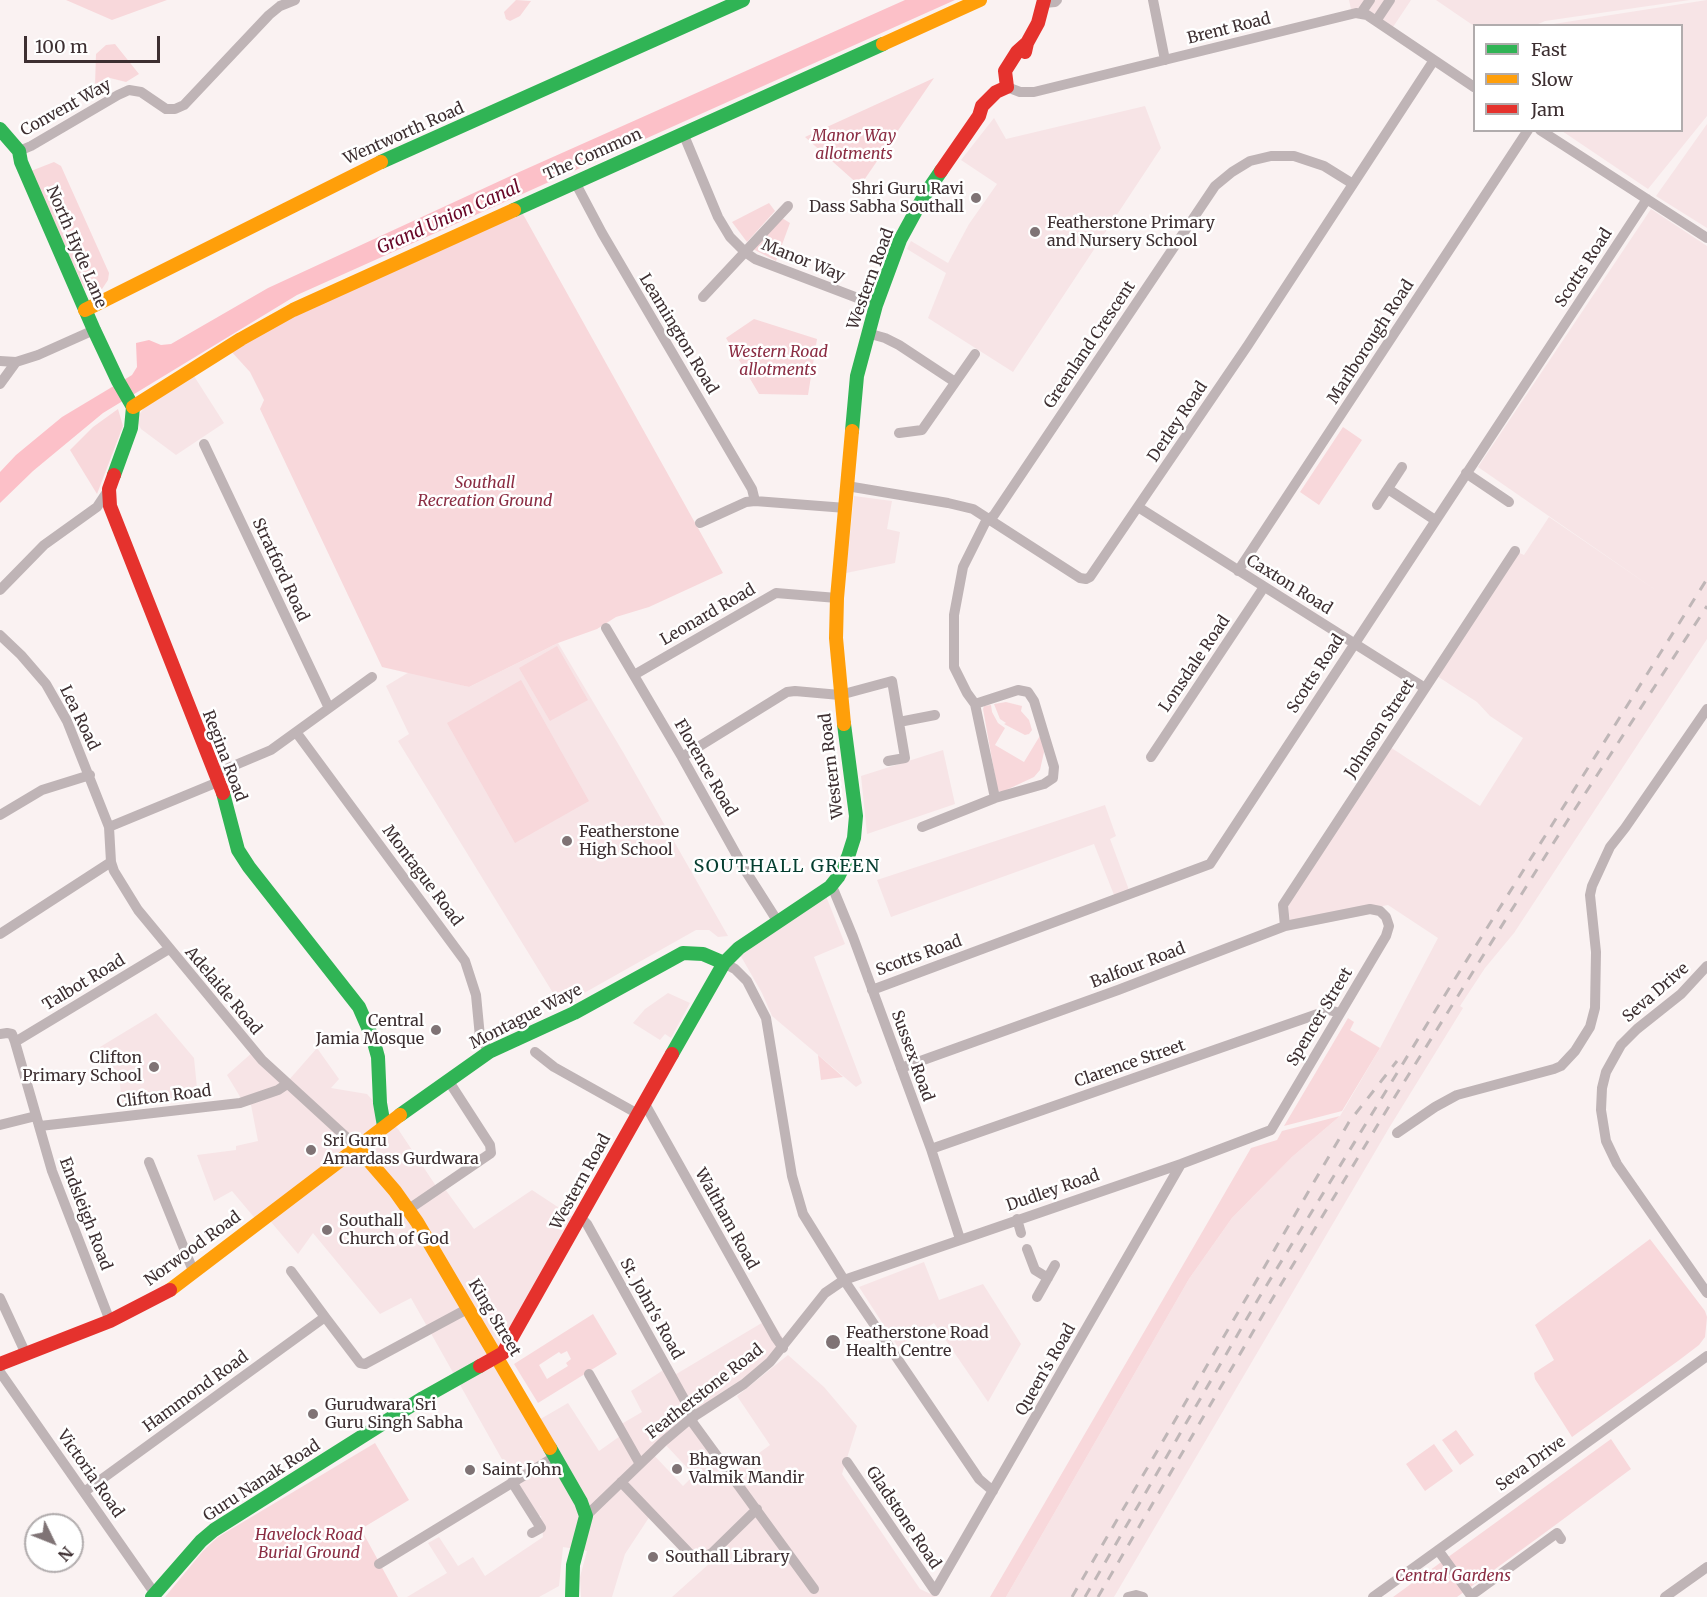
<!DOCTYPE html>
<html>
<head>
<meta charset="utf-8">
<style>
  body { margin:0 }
  #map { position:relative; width:1707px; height:1597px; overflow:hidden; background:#faf2f2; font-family:Merriweather,serif }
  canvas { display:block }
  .legend { position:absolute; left:1473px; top:24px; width:210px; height:108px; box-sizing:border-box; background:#fff; border:2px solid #b1acad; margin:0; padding:8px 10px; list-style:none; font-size:18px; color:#3d2f31 }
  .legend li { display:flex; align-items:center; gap:12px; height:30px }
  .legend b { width:30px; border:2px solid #b1acad }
  .north { position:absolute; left:24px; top:1513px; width:60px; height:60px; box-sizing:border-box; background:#fff; border:2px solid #b1acad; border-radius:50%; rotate:133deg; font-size:16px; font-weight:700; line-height:24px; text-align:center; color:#3d2f31 }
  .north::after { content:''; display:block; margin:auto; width:21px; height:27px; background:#7f7375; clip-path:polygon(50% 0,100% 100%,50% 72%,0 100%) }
  .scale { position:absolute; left:24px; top:36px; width:136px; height:27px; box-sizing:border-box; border:3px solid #3d2f31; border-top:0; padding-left:8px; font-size:18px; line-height:21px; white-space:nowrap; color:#3d2f31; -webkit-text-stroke:4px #fff; paint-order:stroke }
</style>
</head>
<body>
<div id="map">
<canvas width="1707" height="1597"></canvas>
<ul class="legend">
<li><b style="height:8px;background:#30b455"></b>Fast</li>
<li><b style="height:8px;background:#ff9f0a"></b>Slow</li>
<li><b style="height:8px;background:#e5322d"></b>Jam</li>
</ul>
<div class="north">N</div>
<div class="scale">100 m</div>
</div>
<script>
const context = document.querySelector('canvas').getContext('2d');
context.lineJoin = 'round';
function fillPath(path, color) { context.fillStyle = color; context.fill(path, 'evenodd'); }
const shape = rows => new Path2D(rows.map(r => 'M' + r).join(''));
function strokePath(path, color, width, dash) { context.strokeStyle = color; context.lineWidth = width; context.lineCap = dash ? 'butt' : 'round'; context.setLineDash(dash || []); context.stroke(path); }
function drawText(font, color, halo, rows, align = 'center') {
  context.font = font + ' Merriweather,serif'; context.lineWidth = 5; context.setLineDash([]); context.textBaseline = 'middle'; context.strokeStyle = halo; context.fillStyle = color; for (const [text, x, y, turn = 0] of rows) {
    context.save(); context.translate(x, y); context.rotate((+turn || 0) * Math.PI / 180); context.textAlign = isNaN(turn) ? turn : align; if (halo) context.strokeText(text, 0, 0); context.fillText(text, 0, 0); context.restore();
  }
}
const built = shape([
  [1349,0,1411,0,1389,33,1351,9],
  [1436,0,1690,0,1545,21,1536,25,1474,26],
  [1707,0,1707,116,1648,189,1562,131,1682,130,1682,26,1547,25],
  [1145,106,1161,148,1013,372,928,318,946,273,907,249,911,241,948,263,969,224,997,184,961,160,994,118,1006,139],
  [1707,124,1707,228,1656,196],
  [1651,209,1707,246,1707,639,1514,933,1485,968,1460,1006,1463,1008,1389,1128,1114,1597,1006,1597,1189,1279,1232,1218,1292,1157,1340,1116,1380,1048,1438,938,1388,905,1290,923,1288,904,1390,747,1480,806,1523,738,1490,716,1477,702,1437,676,1517,552,1524,555,1549,517,1660,593,1478,467],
  [194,376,224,423,176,455,141,429,136,419,144,408],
  [854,496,892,501,887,529,900,532,895,563,846,573],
  [558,643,623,752,728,936,718,937,709,930,696,930,561,1006,398,741,409,734,386,686,411,671,469,687],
  [943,750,955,804,867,834,861,776],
  [1105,805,1116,836,1110,839,1129,890,1114,895,1094,844,891,917,877,880],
  [824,891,845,944,814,957,862,1083,856,1087,772,1016,762,993,735,946],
  [668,993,690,1003,671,1038,665,1034,660,1040,633,1023,645,1009],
  [156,1013,194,1058,198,1098,122,1104,119,1076,100,1047],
  [317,1048,339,1079,331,1088,367,1094,398,1129,440,1192,445,1189,474,1229,532,1190,573,1217,499,1357,537,1421,568,1403,599,1451,623,1434,618,1426,642,1412,631,1391,668,1367,673,1376,770,1318,783,1338,765,1364,685,1417,729,1475,770,1445,737,1396,788,1355,824,1387,857,1426,842,1474,920,1589,937,1597,672,1597,710,1563,650,1516,625,1554,612,1597,581,1597,580,1577,587,1551,563,1547,559,1586,539,1597,407,1597,447,1573,428,1543,439,1537,458,1566,473,1557,485,1576,543,1537,541,1516,536,1516,517,1486,411,1298,380,1314,313,1233,298,1254,266,1216,258,1222,232,1191,214,1201,197,1155,236,1150,236,1146,258,1141,251,1105,245,1105,227,1075,254,1051,288,1081],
  [662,1441,694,1475,683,1486,651,1452],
  [924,1262,939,1300,983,1284,1021,1344,988,1402,934,1323,898,1347,859,1287]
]);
const green = shape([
  [66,0,167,0,112,20],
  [516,0,531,1,520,16,510,21,506,19,504,12],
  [115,44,139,74,126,82,110,78,95,86,96,54,106,45],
  [934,78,860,186,805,137],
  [54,162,61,166,109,273,108,280,100,292,97,294,84,288,31,171],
  [769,203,775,211,747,242,732,222],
  [519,207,723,573,649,607,616,617,597,629,558,643,469,687,382,667,260,409,264,400,250,372,230,350,293,312],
  [782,218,790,223,776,261,753,249],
  [754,319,817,339,808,395,759,394,726,338],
  [118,409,123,426,97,494,70,450,93,427],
  [1343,427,1362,440,1319,505,1300,492],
  [557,646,588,700,550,721,519,668],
  [521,680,589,801,515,843,447,723],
  [1006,702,1022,706,1021,711,1029,720,1032,730,1029,734,1025,735,1004,724,1006,723,1000,719,994,704],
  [991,705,992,712,998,723,1005,728,995,745,1024,762,1041,734,1044,752,1040,770,1034,777,1002,792,998,791,997,787,983,709,984,706],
  [1348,1018,1354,1022,1350,1030,1380,1048,1342,1111,1284,1126],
  [818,1055,843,1077,821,1080],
  [1340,1116,1292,1157,1232,1218,1189,1279,1006,1597,990,1597,1251,1148,1277,1140,1282,1131],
  [1650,1239,1705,1311,1707,1317,1705,1337,1699,1345,1678,1361,1572,1437,1535,1379,1534,1373,1554,1360,1535,1325],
  [593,1314,617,1354,538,1403,514,1364],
  [567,1351,571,1359,566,1363,568,1366,547,1379,539,1365,559,1352,561,1354],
  [1456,1430,1474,1455,1460,1465,1442,1440],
  [1611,1439,1631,1469,1554,1526,1457,1597,1393,1597],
  [375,1443,409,1500,361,1529,398,1597,165,1597,203,1551,218,1537],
  [1434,1444,1453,1471,1425,1491,1406,1464]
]);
const water = shape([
  [905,0,955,0,297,295,103,413,33,471,0,503,0,472,16,455,62,417,132,375,137,367,136,343,149,340,161,345,171,344,268,288,517,173]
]);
const street = shape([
  [1153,0,1165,60],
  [1044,3,1055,2,1057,0],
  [1361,13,1370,0],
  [1376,21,1390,0],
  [1007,87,1020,92,1034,92,1356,13,1367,15,1474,87],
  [1540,130,1707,238],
  [683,133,718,217,730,237,745,252,755,259,876,305],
  [19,151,31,146,118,95,129,90,141,92,166,109,175,109,184,105,269,15,280,6,295,0],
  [575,182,602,233,752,489,755,501],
  [703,297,788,206],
  [867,333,885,338,899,345,955,382],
  [0,361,16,362,38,355,94,330],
  [0,384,16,362],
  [899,433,922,430,975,354],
  [204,444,329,708],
  [1466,473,1509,502],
  [847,486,948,503,973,509,1080,578,1086,579,1090,577,1248,345,1434,60],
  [1388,489,1435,520],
  [1377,505,1402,467],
  [1138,507,1425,688],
  [700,523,746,502,755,501,846,508],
  [1238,571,1528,130],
  [0,590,44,545,97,507,109,489],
  [606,628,682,757,745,870,778,922],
  [0,635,21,655,46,684,67,721,109,827,111,862,114,871,138,910,262,1060,357,1147],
  [634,675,776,593,837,598],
  [1018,690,1028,692,1034,701,1054,767,1053,778,1044,784,995,798,975,704,1018,690],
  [975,704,967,693,954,667,954,615,963,567,985,523,994,515,1215,186,1232,172,1250,161,1271,156,1294,156,1324,166,1353,184],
  [899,722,935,715],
  [296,732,465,961,476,995,480,1037,489,1052],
  [682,757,787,692,795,691,840,695,892,681,905,758,888,761],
  [1151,757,1264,587],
  [214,774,271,750,372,677],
  [0,815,42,790,90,775],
  [109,827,218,782],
  [922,827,995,798],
  [830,887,834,891,853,937,931,1149,960,1239],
  [1285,926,1283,905,1515,551],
  [0,934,111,862],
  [724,963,735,969,747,981,766,1018,792,1176,803,1214,844,1280,979,1479,993,1491],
  [1707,966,1681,994,1637,1029,1621,1045,1606,1072,1602,1088,1601,1110,1606,1141,1617,1164,1707,1293],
  [872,990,1210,864,1647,199],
  [0,1034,7,1033,12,1034,15,1042,52,1171,110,1321],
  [15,1042,169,949],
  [535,1052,554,1067,638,1114],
  [645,1104,776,1338,783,1348],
  [0,1125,36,1116],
  [40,1126,240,1103,278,1090,287,1084],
  [1397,1133,1435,1107,1457,1095,1554,1069,1561,1066,1575,1051,1590,1027,1595,1008,1596,952,1590,895,1592,886,1610,847,1625,828,1707,709],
  [931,1149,1329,1010,1340,1013],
  [149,1162,194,1273],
  [409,1209,491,1153,490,1145,448,1080],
  [580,1217,587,1224,694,1417],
  [1017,1219,1021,1233],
  [1027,1249,1035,1270,1048,1278],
  [291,1271,325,1317],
  [1037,1297,1055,1265],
  [0,1298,26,1354],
  [0,1372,155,1594],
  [589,1374,640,1464],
  [690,1419,814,1589],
  [847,1462,935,1591,1181,1164],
  [512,1482,541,1528,532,1533],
  [621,1482,691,1555,701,1558,712,1553,757,1509],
  [84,1492,325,1317,360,1363,365,1364,469,1308],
  [586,1516,664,1441,690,1419,744,1384,770,1362,825,1293,844,1280,1181,1164,1271,1130,1386,936,1389,926,1386,917,1380,911,1370,909,1285,926,1118,990,901,1068],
  [1438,1550,1472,1597],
  [379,1564,556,1456],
  [1476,1592,1557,1533,1561,1539],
  [1128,1597,1136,1595,1143,1597],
  [1373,1597,1707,1356],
  [1665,1597,1707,1567]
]);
const fast = shape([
  [0,129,19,151,21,162,94,330,118,381,133,407,131,428,114,475],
  [381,162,743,0],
  [514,210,883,44],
  [852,431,857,376,876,305,900,240,924,196,941,171],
  [223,793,238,850,249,867,359,1007,373,1039,378,1057,380,1103,384,1126],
  [672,1054,724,963,739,948,830,887,838,877,848,857,854,838,856,816,844,724],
  [400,1115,489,1052,574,1013,683,953,703,954,724,963],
  [550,1448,581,1502,586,1516,573,1565,572,1597],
  [152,1597,201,1541,214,1530,423,1398,480,1366]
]);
const slow = shape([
  [883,44,980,0],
  [85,310,381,162],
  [133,407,241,339,293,310,514,210],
  [844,724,836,638,837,598,852,431],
  [357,1147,395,1191,417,1222,550,1448],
  [170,1290,400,1115]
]);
const jam = shape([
  [1025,52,1027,43,1038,23,1044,0],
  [941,171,979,116,982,106,996,92,1007,87,1005,71,1017,52,1027,43],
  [114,475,109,489,110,506,223,793],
  [0,1364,110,1321,170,1290],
  [480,1366,503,1353,672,1054]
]);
const rail = shape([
  [1072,1597,1349,1122,1397,1061],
  [1085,1597,1260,1296,1453,982,1707,579],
  [1098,1597,1271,1301,1391,1103,1566,823,1707,606]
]);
const markers = [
  [976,198,6,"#7f7375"],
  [1035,232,6,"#7f7375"],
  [567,841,6,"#7f7375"],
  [436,1030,6,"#7f7375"],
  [154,1067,6,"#7f7375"],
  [311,1150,6,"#7f7375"],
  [327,1230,6,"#7f7375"],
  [833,1342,8,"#7f7375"],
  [313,1414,6,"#7f7375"],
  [677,1469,6,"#7f7375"],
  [470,1470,6,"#7f7375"],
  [653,1557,6,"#7f7375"]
];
const streetNames = [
  ["Brent Road",1229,29,-14],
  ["Convent Way",66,108,-29],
  ["Wentworth Road",404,134,-24],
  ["The Common",593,155,-24],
  ["North Hyde Lane",76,247,67],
  ["Manor Way",803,261,22],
  ["Scotts Road",1584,268,-57],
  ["Western Road",871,279,-70],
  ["Leamington Road",678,334,59],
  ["Marlborough Road",1371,342,-57],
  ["Greenland Crescent",1090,345,-56],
  ["Derley Road",1178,422,-56],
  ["Stratford Road",280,570,65],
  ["Caxton Road",1289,585,32],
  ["Leonard Road",708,615,-30],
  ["Lonsdale Road",1195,664,-56],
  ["Scotts Road",1316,674,-57],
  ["Lea Road",79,718,64],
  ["Johnson Street",1380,729,-57],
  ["Regina Road",224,756,69],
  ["Western Road",832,766,-97],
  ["Florence Road",705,768,60],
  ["Montague Road",422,876,53],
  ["Scotts Road",919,956,-20],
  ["Balfour Road",1138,966,-21],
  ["Talbot Road",84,983,-31],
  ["Adelaide Road",223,991,50],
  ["Seva Drive",1656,993,-41],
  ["Montague Waye",526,1017,-27],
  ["Spencer Street",1320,1017,-59],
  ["Sussex Road",912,1056,70],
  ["Clarence Street",1130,1064,-19],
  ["Clifton Road",164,1097,-7],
  ["Western Road",581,1182,-61],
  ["Dudley Road",1053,1191,-19],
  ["Endsleigh Road",85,1214,69],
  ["Waltham Road",726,1219,61],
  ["Norwood Road",193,1249,-36],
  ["St. John's Road",651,1309,61],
  ["King Street",494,1318,59],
  ["Queen's Road",1046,1370,-60],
  ["Hammond Road",196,1392,-36],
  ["Featherstone Road",705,1392,-38],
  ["Seva Drive",1531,1464,-36],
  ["Victoria Road",90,1474,55],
  ["Guru Nanak Road",262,1481,-33],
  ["Gladstone Road",903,1518,56]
];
const parkNames = [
  ["Manor Way",854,136],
  ["allotments",854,154],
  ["Western Road",778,352],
  ["allotments",778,370],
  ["Southall",485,483],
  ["Recreation Ground",485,501],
  ["Havelock Road",309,1535],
  ["Burial Ground",309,1553],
  ["Central Gardens",1453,1576]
];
const poiNames = [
  ["Shri Guru Ravi",964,189,"right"],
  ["Dass Sabha Southall",964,207,"right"],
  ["Featherstone Primary",1047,223],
  ["and Nursery School",1047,241],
  ["Featherstone",579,832],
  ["High School",579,850],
  ["Central",424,1021,"right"],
  ["Jamia Mosque",424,1039,"right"],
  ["Clifton",142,1058,"right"],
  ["Primary School",142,1076,"right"],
  ["Sri Guru",323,1141],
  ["Amardass Gurdwara",323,1159],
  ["Southall",339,1221],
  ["Church of God",339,1239],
  ["Featherstone Road",846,1333],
  ["Health Centre",846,1351],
  ["Gurudwara Sri",325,1405],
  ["Guru Singh Sabha",325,1423],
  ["Bhagwan",689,1460],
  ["Valmik Mandir",689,1478],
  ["Saint John",482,1470],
  ["Southall Library",665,1557]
];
const waterNames = [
  ["Grand Union Canal",449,218,-24]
];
const neighbourhoodNames = [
  ["SOUTHALL GREEN",787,867]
];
fillPath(built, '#f7e4e6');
fillPath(green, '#f8d8db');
fillPath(water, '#fcc0c8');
strokePath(street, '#bfb4b6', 10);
strokePath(fast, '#30b455', 14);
strokePath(slow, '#ff9f0a', 14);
strokePath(jam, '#e5322d', 14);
strokePath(rail, '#bfb6b7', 3, [10, 10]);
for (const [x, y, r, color] of markers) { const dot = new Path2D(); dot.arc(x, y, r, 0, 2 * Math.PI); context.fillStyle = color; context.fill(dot); strokePath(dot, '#fff', 2); }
drawText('16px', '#3d2f31', '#fff', streetNames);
drawText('italic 16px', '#8b2d43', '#fff', parkNames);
drawText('16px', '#3d2f31', '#fff', poiNames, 'left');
drawText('italic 18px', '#680627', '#fff', waterNames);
context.letterSpacing = '1.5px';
drawText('18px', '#053e30', '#fff', neighbourhoodNames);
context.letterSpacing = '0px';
</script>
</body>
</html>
